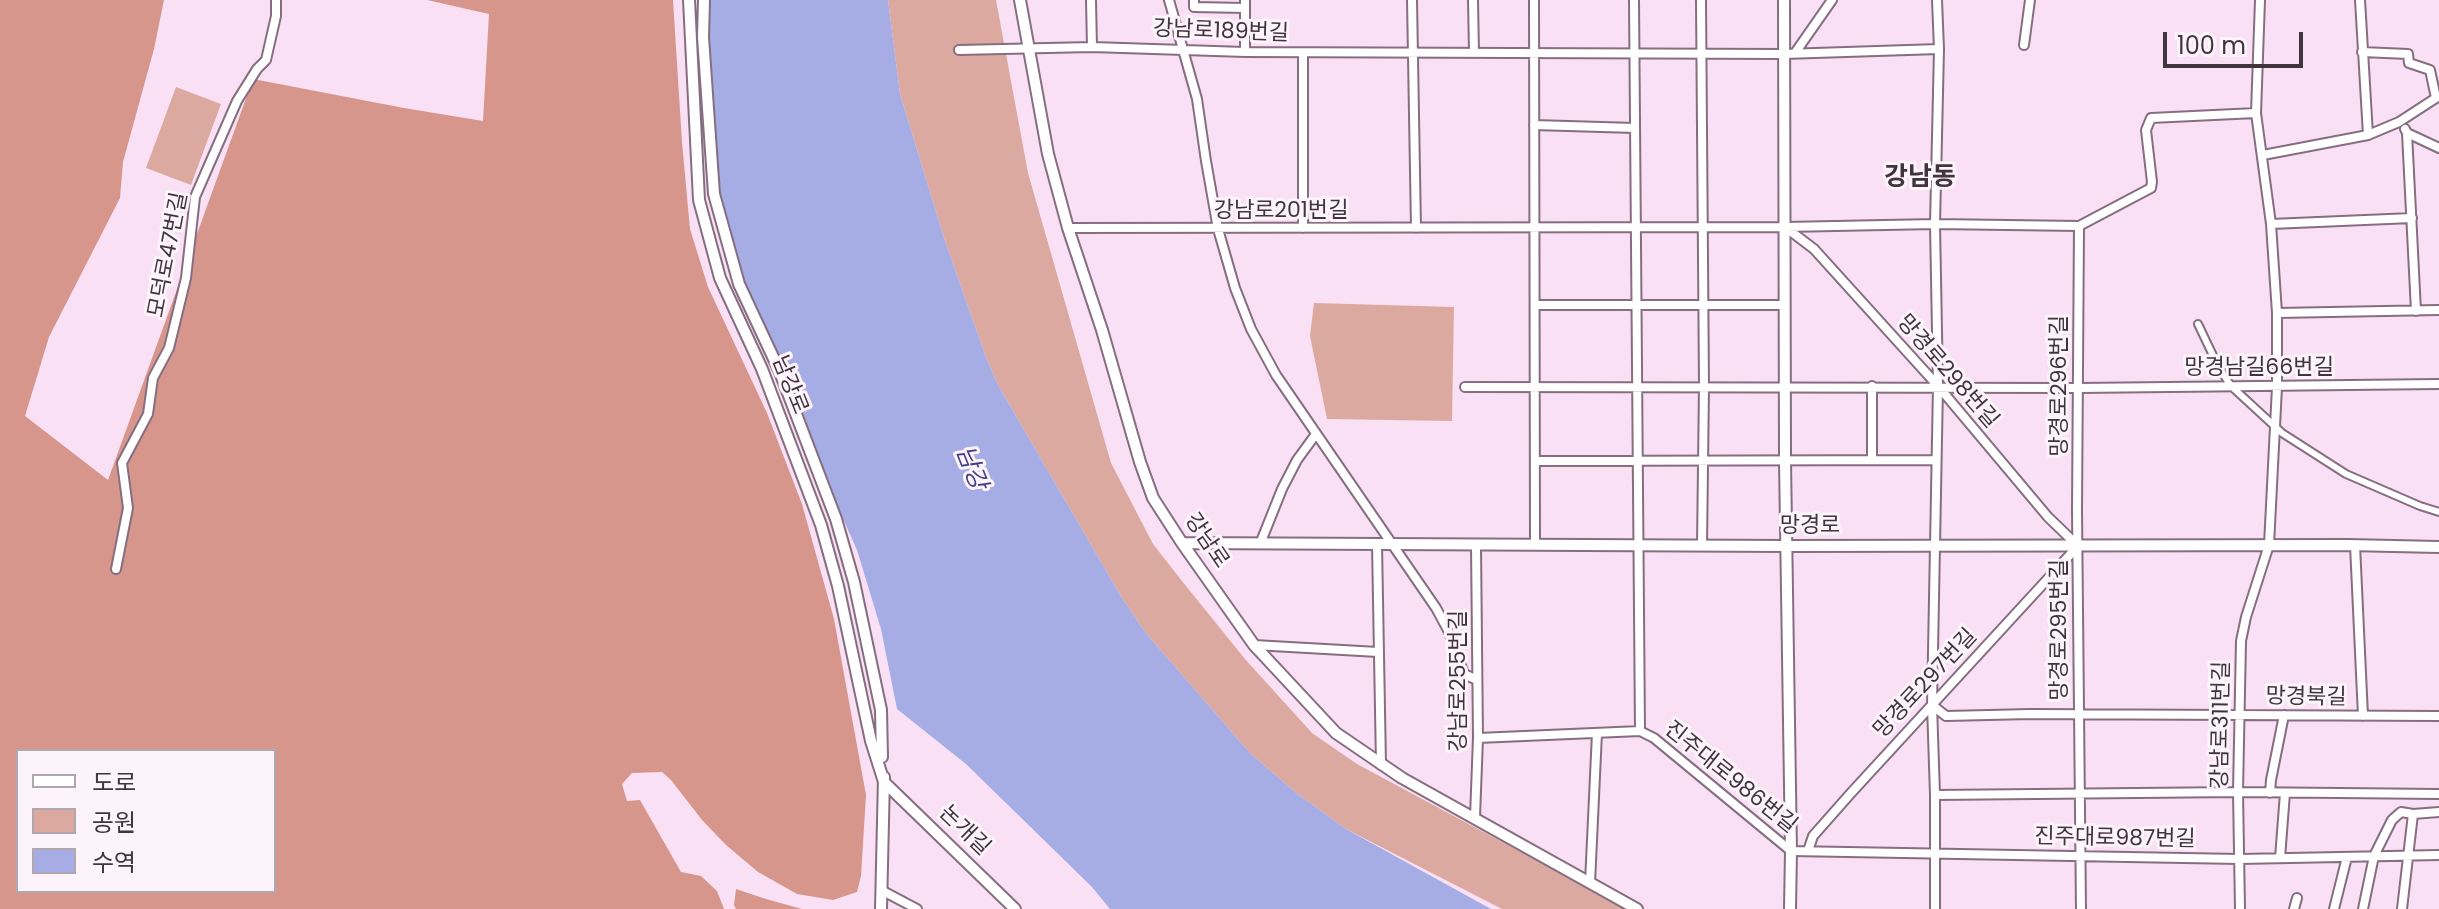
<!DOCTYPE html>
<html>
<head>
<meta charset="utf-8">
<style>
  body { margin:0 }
  #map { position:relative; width:2439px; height:909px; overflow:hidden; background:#fae0f4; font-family:Poppins,"Noto Sans KR",sans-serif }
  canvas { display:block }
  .legend { position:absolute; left:16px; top:749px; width:260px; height:144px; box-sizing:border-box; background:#fdf3fb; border:2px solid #b1a7af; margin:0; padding:10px 14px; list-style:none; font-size:24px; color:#40353d }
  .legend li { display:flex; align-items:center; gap:16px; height:40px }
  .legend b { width:40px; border:2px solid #b1a7af }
  .scale { position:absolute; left:2163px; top:32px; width:140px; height:36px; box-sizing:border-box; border:4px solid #40353d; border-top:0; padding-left:10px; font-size:24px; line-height:28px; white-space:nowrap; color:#40353d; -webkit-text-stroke:6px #fdf3fb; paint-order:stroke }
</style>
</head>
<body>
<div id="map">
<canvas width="2439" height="909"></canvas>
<ul class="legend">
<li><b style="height:10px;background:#fff"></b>도로</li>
<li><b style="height:22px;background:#dca9a0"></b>공원</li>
<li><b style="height:22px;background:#a6ade5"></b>수역</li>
</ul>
<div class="scale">100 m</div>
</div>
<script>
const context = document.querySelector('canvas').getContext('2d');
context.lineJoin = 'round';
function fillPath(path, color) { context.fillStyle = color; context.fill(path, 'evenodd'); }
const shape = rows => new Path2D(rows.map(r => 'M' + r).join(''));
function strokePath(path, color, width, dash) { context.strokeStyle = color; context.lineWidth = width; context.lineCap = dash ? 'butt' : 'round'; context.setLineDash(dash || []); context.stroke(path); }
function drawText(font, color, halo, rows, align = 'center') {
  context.font = font + ' Poppins,"Noto Sans KR",sans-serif'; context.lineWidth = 6; context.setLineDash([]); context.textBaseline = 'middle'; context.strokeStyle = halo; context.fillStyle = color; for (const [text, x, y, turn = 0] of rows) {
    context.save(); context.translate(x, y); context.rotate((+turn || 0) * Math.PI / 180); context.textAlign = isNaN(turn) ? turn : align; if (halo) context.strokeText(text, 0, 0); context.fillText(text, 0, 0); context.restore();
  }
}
const green = shape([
  [888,0,996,0,1028,173,1111,463,1153,544,1182,581,1245,659,1312,733,1357,764,1627,909,1502,909,1346,829,1295,792,1250,753,1145,632,1122,598,998,385,987,360,946,244,900,94],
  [176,87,221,104,191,185,146,168],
  [1314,303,1454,307,1452,421,1327,419,1310,336]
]);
const forest = shape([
  [0,0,164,0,154,49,123,162,120,198,49,337,25,416,108,480,253,79,404,108,483,121,489,14,427,0,673,0,682,142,690,229,708,287,767,413,802,504,834,619,866,795,861,876,857,892,833,900,797,894,758,872,726,845,702,820,671,780,662,772,632,773,622,784,627,801,640,800,681,872,701,876,717,891,724,909,0,909],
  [18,751,274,751,274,891,18,891],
  [736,889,766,899,802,909,736,909,734,905]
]);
const water = shape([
  [703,0,888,0,900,94,946,244,987,360,998,385,1122,598,1145,632,1250,753,1295,792,1346,829,1491,909,1110,909,1092,887,966,764,897,709,881,629,857,550,790,400,718,226]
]);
const pedestrian = shape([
  [2198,324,2218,366,2231,386,2282,433,2346,474,2420,506,2439,512]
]);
const minor = shape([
  [1091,0,1092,47],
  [1169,0,1197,99,1206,161,1218,229,1235,288,1251,329,1276,375,1436,608,1449,632,1464,674,1477,680],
  [1194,0,1194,7,1245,8],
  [1412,0,1416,228],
  [1473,0,1474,53],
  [1534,0,1535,545],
  [1634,0,1640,731],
  [1701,0,1704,386,1702,546],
  [2360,0,2368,135],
  [2024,45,2030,0],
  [959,50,1092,47,1245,52,1784,54,1939,49],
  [1245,52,1245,0],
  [2362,52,2408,54,2409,63,2430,70,2436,98],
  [1795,53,1832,0],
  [1534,125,1635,128],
  [2405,129,2407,133,2439,148],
  [2407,133,2416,311],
  [2263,155,2368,135,2399,122,2439,96],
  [2271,224,2412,218],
  [2079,226,2077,510,2081,909],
  [1785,227,1814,249,1938,386,2048,517,2077,545],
  [1068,228,1785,227,1935,224,2079,226,2151,188,2152,182,2146,130,2151,118,2256,113],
  [1303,228,1303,53],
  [1535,305,1785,305],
  [2277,313,2439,310],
  [1872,386,1872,460],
  [1465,387,2079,388,2439,384],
  [1535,461,1936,460],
  [1260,544,1282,489,1297,460,1316,434],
  [1377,544,1381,765],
  [2355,545,2363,716],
  [116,569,128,508,122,463,148,414,153,378,169,348,186,278,195,197,237,101,257,69,266,60,276,16,276,0],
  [1254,645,1378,652],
  [1932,705,1946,716,2031,714,2439,716],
  [1478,738,1640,731,1654,738,1791,851,2240,859,2439,855],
  [2270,793,2271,780,2284,715],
  [1935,795,2238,792,2439,794],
  [1475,817,1478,738,1476,545],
  [1808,851,1813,836,1851,793,2078,546],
  [2280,858,2285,793],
  [1590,883,1597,733],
  [881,890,917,909],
  [1935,909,1935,795,1932,705,1938,386,1935,224,1939,49,1937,0],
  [2240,909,2238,792,2241,641,2246,617,2269,545,2277,387,2277,313,2271,224,2256,113,2260,0],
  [2294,909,2297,898],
  [2334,909,2347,857],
  [2363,909,2374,856,2392,820,2401,812,2413,814,2439,812],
  [2402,909,2413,814]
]);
const tertiary = shape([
  [689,0,699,200,720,278,762,369,821,525,838,586,871,741,884,782,1015,909],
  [704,0,703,37,714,194,739,284,780,372,836,519,854,582,881,710,882,757],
  [1020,0,1048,154,1068,228,1102,330,1140,462,1153,498,1182,543,1254,645,1336,733,1402,778,1637,909],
  [1784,0,1785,461,1791,851,1790,909],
  [1182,543,1786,546,2348,545,2439,547],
  [881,909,884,777]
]);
const streetNames = [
  ["강남로189번길",1221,32,2],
  ["강남로201번길",1281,211],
  ["모덕로47번길",169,255,-79],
  ["망경남길66번길",2259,368],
  ["망경로298번길",1947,372,49],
  ["남강로",789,385,68],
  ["망경로296번길",2060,386,-90],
  ["망경로",1810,526],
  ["강남로",1206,541,56],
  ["망경로295번길",2060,630,-90],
  ["강남로255번길",1459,681,-90],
  ["망경로297번길",1926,684,-47],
  ["망경북길",2306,698,1],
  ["강남로311번길",2222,725,-89],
  ["진주대로986번길",1730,778,39],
  ["논개길",964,831,44],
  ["진주대로987번길",2115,839,1]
];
const waterNames = [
  ["남강",970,468,68]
];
const quarterNames = [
  ["강남동",1920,178]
];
fillPath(green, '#dca9a0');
fillPath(forest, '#d7968c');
fillPath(water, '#a6ade5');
strokePath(pedestrian, '#856e80', 10);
strokePath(minor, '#856e80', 12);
strokePath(tertiary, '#856e80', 14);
strokePath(pedestrian, '#fff', 6);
strokePath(minor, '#fff', 8);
strokePath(tertiary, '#fff', 10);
drawText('22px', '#40353d', '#fdf3fb', streetNames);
drawText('italic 24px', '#3f4185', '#fdf3fb', waterNames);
drawText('bold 26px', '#40353d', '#fdf3fb', quarterNames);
</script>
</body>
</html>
